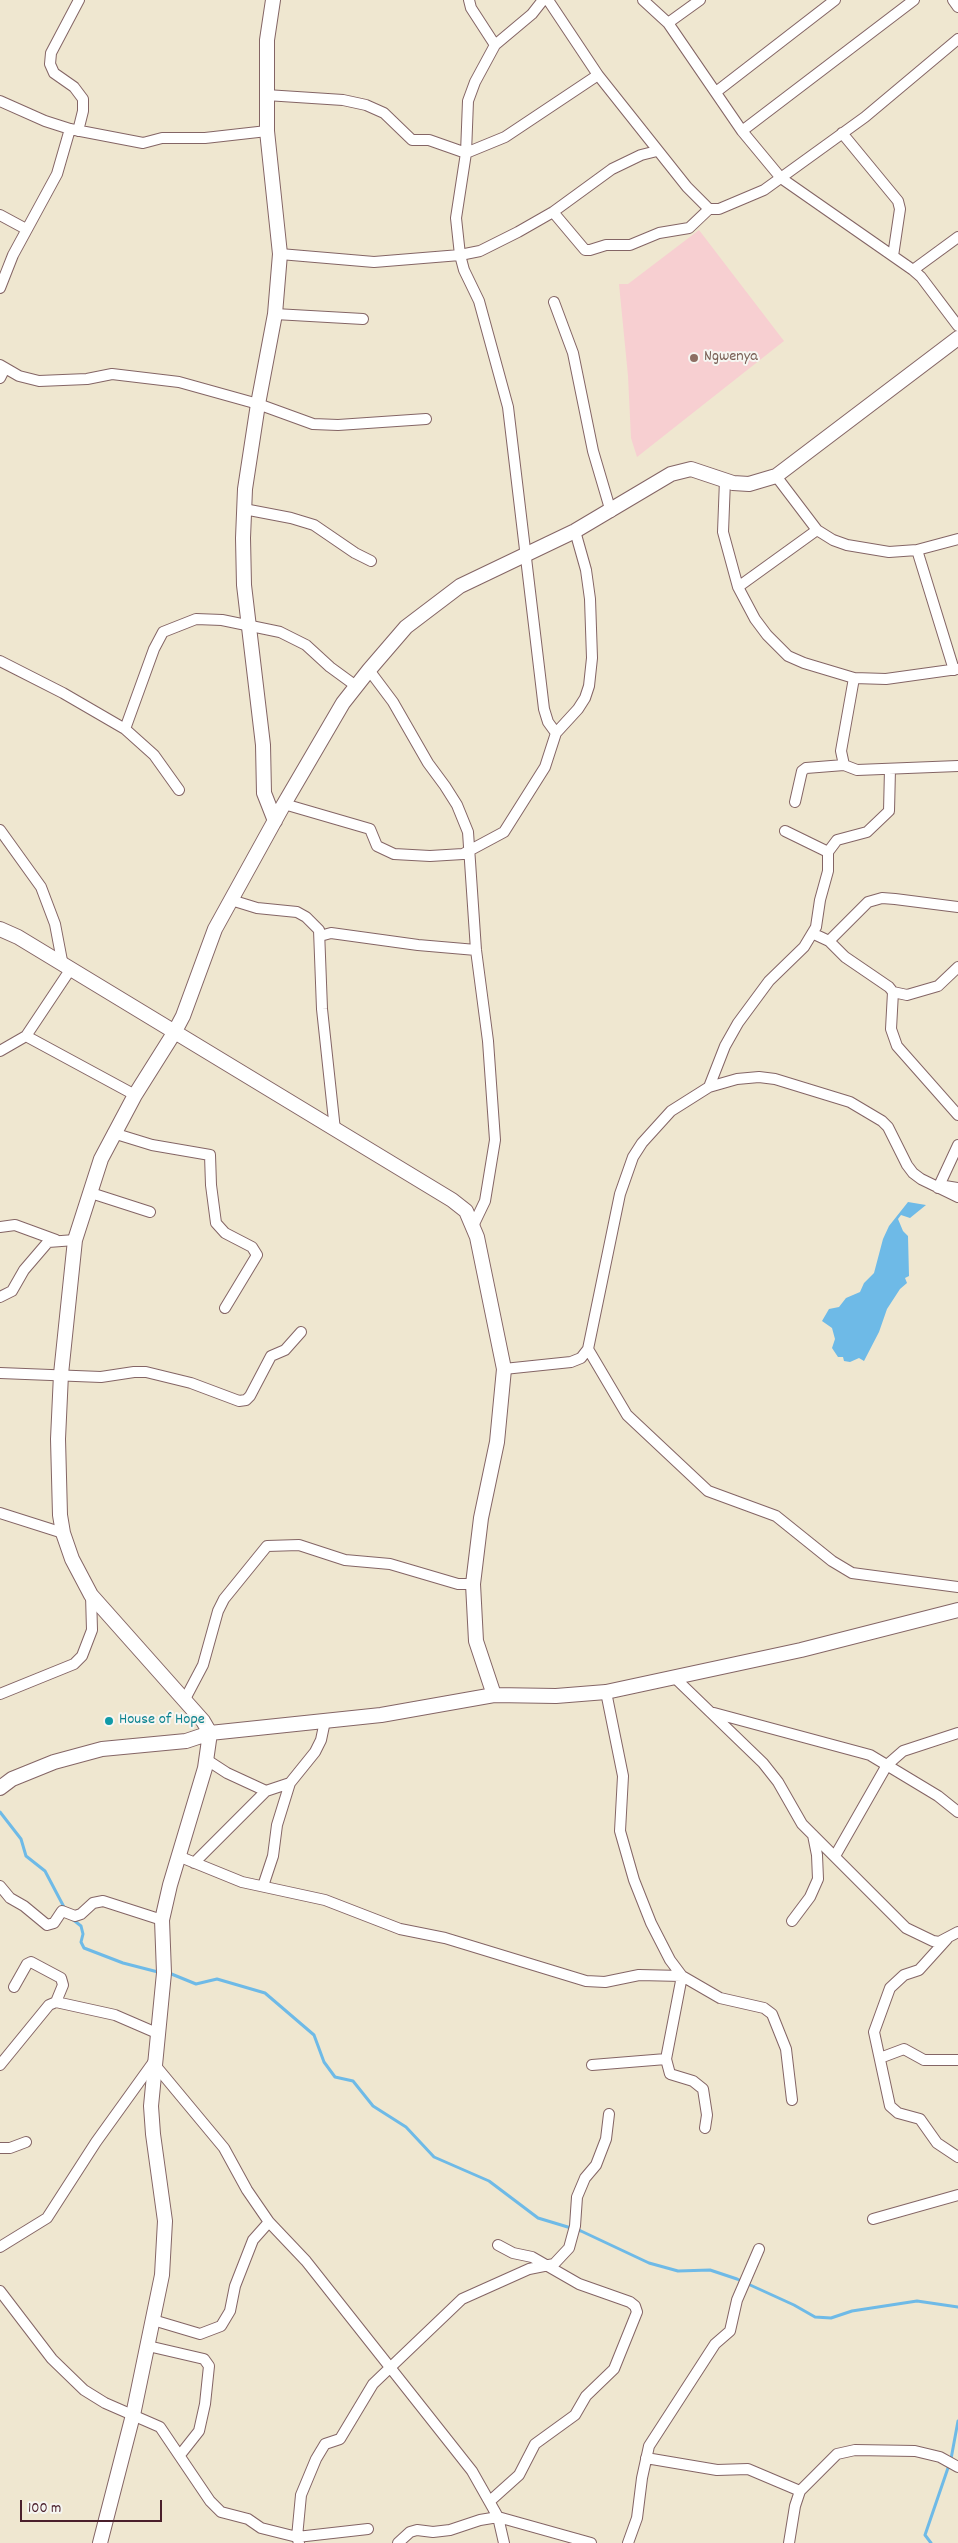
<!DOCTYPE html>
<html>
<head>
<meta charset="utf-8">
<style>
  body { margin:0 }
  #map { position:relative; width:958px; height:2543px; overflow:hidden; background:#efe7d0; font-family:Dekko,sans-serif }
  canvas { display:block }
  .scale { position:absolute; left:20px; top:2500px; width:142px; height:22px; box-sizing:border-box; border:2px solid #4a1f2b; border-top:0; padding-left:6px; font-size:15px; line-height:18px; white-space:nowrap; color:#4a1f2b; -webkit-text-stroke:4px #f6f6f2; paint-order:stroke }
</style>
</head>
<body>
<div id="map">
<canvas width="958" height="2543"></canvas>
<div class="scale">100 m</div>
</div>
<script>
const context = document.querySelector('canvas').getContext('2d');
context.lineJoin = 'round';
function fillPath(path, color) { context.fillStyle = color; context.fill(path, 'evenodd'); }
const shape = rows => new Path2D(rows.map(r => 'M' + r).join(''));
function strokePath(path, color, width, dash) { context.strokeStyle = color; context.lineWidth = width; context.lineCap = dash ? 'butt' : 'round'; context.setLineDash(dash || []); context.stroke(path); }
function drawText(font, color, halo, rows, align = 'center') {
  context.font = font + ' Dekko,sans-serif'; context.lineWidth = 4; context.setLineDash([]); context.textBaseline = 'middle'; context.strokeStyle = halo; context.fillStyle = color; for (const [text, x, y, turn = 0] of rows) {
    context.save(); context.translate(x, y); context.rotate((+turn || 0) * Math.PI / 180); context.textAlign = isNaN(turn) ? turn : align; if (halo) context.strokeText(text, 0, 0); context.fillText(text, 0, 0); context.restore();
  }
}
const built = shape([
  [699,230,784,341,637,457,631,438,628,376,619,284,628,284]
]);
const water = shape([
  [908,1202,926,1205,910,1218,901,1215,898,1219,903,1231,908,1236,909,1276,905,1278,907,1283,900,1289,887,1309,879,1332,864,1361,859,1358,850,1362,844,1361,843,1357,838,1357,832,1348,835,1339,832,1328,822,1321,829,1309,839,1307,846,1298,860,1292,864,1283,874,1273,883,1239,889,1226]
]);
const stream = shape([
  [0,1812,21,1839,26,1856,45,1871,65,1909],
  [71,1918,81,1926,83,1934,81,1942,84,1948,123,1963,158,1972],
  [169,1973,196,1984,217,1979,265,1993,314,2035,324,2062,335,2077,353,2081,373,2106,406,2127,434,2157,489,2181,538,2218,581,2231,649,2263,678,2271,710,2270,737,2279,794,2305,815,2317,831,2318,852,2311,917,2301,958,2307],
  [951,2459,958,2421],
  [931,2543,925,2535,949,2465]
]);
const street = shape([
  [469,0,471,8,495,45],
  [543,0,532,14,495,45,475,82,468,101,466,153,456,218,460,255,464,270,479,301,508,407,544,709,548,722,556,733],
  [548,0,598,75,687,187,709,209,719,209,764,190,865,117,958,39],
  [643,0,668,23,742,131,781,178,913,270,921,277,958,326],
  [953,0,958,7],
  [668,23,700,0],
  [716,92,835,0],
  [266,95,343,100,366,105,384,113,412,140,429,140,466,153,505,137,598,75],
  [0,101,45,121,70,129,143,143,162,138,205,138,267,131],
  [78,131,83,111,83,99,74,87,54,73,50,64,51,53,79,0],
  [742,131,914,0],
  [842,133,898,201,900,209,893,256],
  [553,212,585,250,590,250,606,245,630,245,659,233,689,228,709,209],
  [0,215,26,229],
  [280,254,374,262,460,255,480,251,518,232,553,212,612,169,641,155,657,151],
  [913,270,958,237],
  [0,288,13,255,57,174,70,129],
  [554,302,573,353,593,451,611,512],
  [275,314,363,319],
  [0,365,19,376,39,381,87,379,112,374,179,382,258,404,313,424,338,425,426,419],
  [0,378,5,368],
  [776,476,817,530,833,540,847,545,889,552,917,550,958,539],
  [725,480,723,532,738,587,755,619,767,635,788,656,804,663,854,678,886,679,958,669],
  [244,509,291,518,314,525,355,553,371,561],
  [917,550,954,670],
  [738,587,817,530],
  [0,661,63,693,125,729,154,755,179,790],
  [369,670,393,702,428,763,445,786,457,805,468,832,476,950,488,1041,495,1140,485,1201,473,1226],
  [854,678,841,751,844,765,857,770,958,766],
  [125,729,154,649,163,632,196,619,222,620,280,632,306,645,330,667,356,686],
  [795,802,802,771,806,768,844,765],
  [284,804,370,829,377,846,394,854,430,856,463,854,504,832,545,767,556,733,578,709,585,698,589,686,592,658,590,599,586,570,575,531],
  [0,830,41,887,55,924,63,966],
  [828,852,837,840,867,832,889,811,890,769],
  [231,900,257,908,297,912,306,917,319,930,322,1009,335,1130],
  [814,934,829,941,845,957,889,987,893,992,891,1029,897,1046,958,1115],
  [320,936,331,933,418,945,476,950],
  [829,941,868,902,882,898,895,899,958,907],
  [893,992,907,995,938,986,958,967],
  [26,1036,135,1095],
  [0,1051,26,1036,70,970],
  [709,1087,725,1046,738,1023,769,981,804,947,816,927,820,900,828,871,828,852,785,831],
  [113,1133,152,1145,210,1155,211,1185,216,1223,225,1233,252,1247,257,1255,225,1308],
  [940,1187,945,1186,958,1188],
  [938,1188,958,1145],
  [91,1193,150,1212],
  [0,1227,15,1225,56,1240],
  [0,1297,12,1291,24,1270,48,1242,75,1240],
  [588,1349,627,1415,708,1491,776,1516,832,1561,852,1573,958,1587],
  [504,1369,571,1362,581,1358,588,1349,620,1194,633,1157,642,1143,671,1111,709,1087,737,1079,759,1077,775,1079,850,1102,882,1121,888,1127,907,1165,913,1173,921,1179,958,1197],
  [0,1373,101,1377,134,1372,146,1372,191,1383,239,1401,246,1400,250,1396,271,1356,285,1350,301,1332],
  [0,1513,63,1533],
  [675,1678,763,1763,778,1782,802,1824,906,1928,933,1941,939,1942,958,1932],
  [606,1692,623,1776,620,1831,634,1880,651,1923,670,1960,682,1976,720,1998,764,2008,772,2014,786,2049,792,2100],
  [0,1694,74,1664,82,1656,92,1630,91,1595],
  [184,1701,203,1665,218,1611,224,1599,267,1546,299,1545,345,1560,390,1564,458,1584,473,1584],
  [714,1713,870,1755,938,1796,958,1812],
  [207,1760,227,1773,266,1791],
  [178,1856,242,1882,325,1900,400,1929,445,1938,586,1981,605,1982,639,1975,682,1976,666,2059,670,2074,693,2081,703,2089,707,2115,705,2128],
  [835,1856,887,1765,903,1751,958,1733],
  [194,1863,266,1791,290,1783],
  [0,1886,10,1898,24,1906,47,1925,54,1923,62,1911,75,1916,81,1914,93,1903,103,1901,162,1920],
  [263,1886,273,1856,277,1825,290,1783,315,1752,321,1740,325,1721],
  [792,1921,810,1897,818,1879,817,1855,813,1835],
  [947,1939,919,1970,904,1975,890,1988,874,2032,890,2106,898,2113,920,2119,937,2143,958,2157],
  [14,1987,27,1964,31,1962,61,1978,63,1985,56,2002],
  [880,2058,904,2049,924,2060,958,2060],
  [0,2065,49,2005,56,2002,115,2015,159,2034],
  [155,2065,224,2148,247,2190,269,2222,306,2261,472,2471,498,2517,504,2543],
  [592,2065,666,2059],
  [0,2148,10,2148,26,2142],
  [873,2219,958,2195],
  [0,2247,47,2218,96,2142,155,2060],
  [0,2291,52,2359,84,2390,105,2403,160,2427,210,2501,221,2512,248,2519,261,2528,297,2537,368,2529],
  [153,2320,200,2334,221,2326,230,2311,235,2286,253,2240,269,2222],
  [148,2346,204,2359,209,2366,205,2404,199,2431,180,2455],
  [646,2458,717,2470,748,2469,800,2491],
  [490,2501,519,2475,535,2444,575,2415,586,2396,614,2369,637,2312,635,2306,630,2302,579,2284,532,2257,513,2253,498,2245],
  [299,2543,297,2537,301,2495,316,2459,325,2444,340,2439,373,2384,462,2299,529,2269,554,2264,569,2248,575,2226,577,2197,585,2178,596,2165,606,2139,609,2114],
  [398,2543,410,2532,417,2530,433,2532,450,2530,480,2520,498,2517,591,2543],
  [628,2543,637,2518,642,2478,649,2446,715,2344,730,2331,737,2300,759,2249],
  [789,2543,795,2506,800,2491,837,2454,855,2450,915,2451,940,2457,958,2467]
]);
const secondary = shape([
  [273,0,267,40,267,131,280,254,275,314,258,404,245,489,243,538,244,585,263,745,264,793,275,821],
  [0,929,18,937,452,1200,466,1211,477,1237,504,1369,497,1442,481,1518,473,1584,476,1641,494,1695],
  [0,1788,12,1779,54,1762,102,1749,186,1741,210,1733,381,1715,494,1695,556,1696,606,1692,801,1650,958,1610],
  [100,2543,133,2415,162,2275,165,2221,153,2134,151,2106,164,1973,162,1920,170,1885,205,1768,210,1733,203,1721,91,1595,72,1559,63,1533,60,1515,58,1439,61,1374,75,1240,101,1159,135,1095,174,1033,183,1016,215,929,284,804,343,703,369,670,406,627,460,586,575,531,671,474,691,469,733,483,749,484,776,476,958,338]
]);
const markers = [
  [694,358,5,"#8d6e63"],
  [109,1721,5,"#0f9aa8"]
];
const educationNames = [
  ["Ngwenya",704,358]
];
const cultureNames = [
  ["House of Hope",119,1721]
];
fillPath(built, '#f7cfd1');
fillPath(water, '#6ebae7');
strokePath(stream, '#6ebae7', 3);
strokePath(street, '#846565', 12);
strokePath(secondary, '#846565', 16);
strokePath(street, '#fff', 10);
strokePath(secondary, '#fff', 14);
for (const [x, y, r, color] of markers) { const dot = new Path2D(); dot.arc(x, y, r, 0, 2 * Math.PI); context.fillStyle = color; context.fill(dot); strokePath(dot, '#f6f6f2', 2); }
drawText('16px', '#785e54', '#f6f6f2', educationNames, 'left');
drawText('16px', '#0d838f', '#f6f6f2', cultureNames, 'left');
</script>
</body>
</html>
